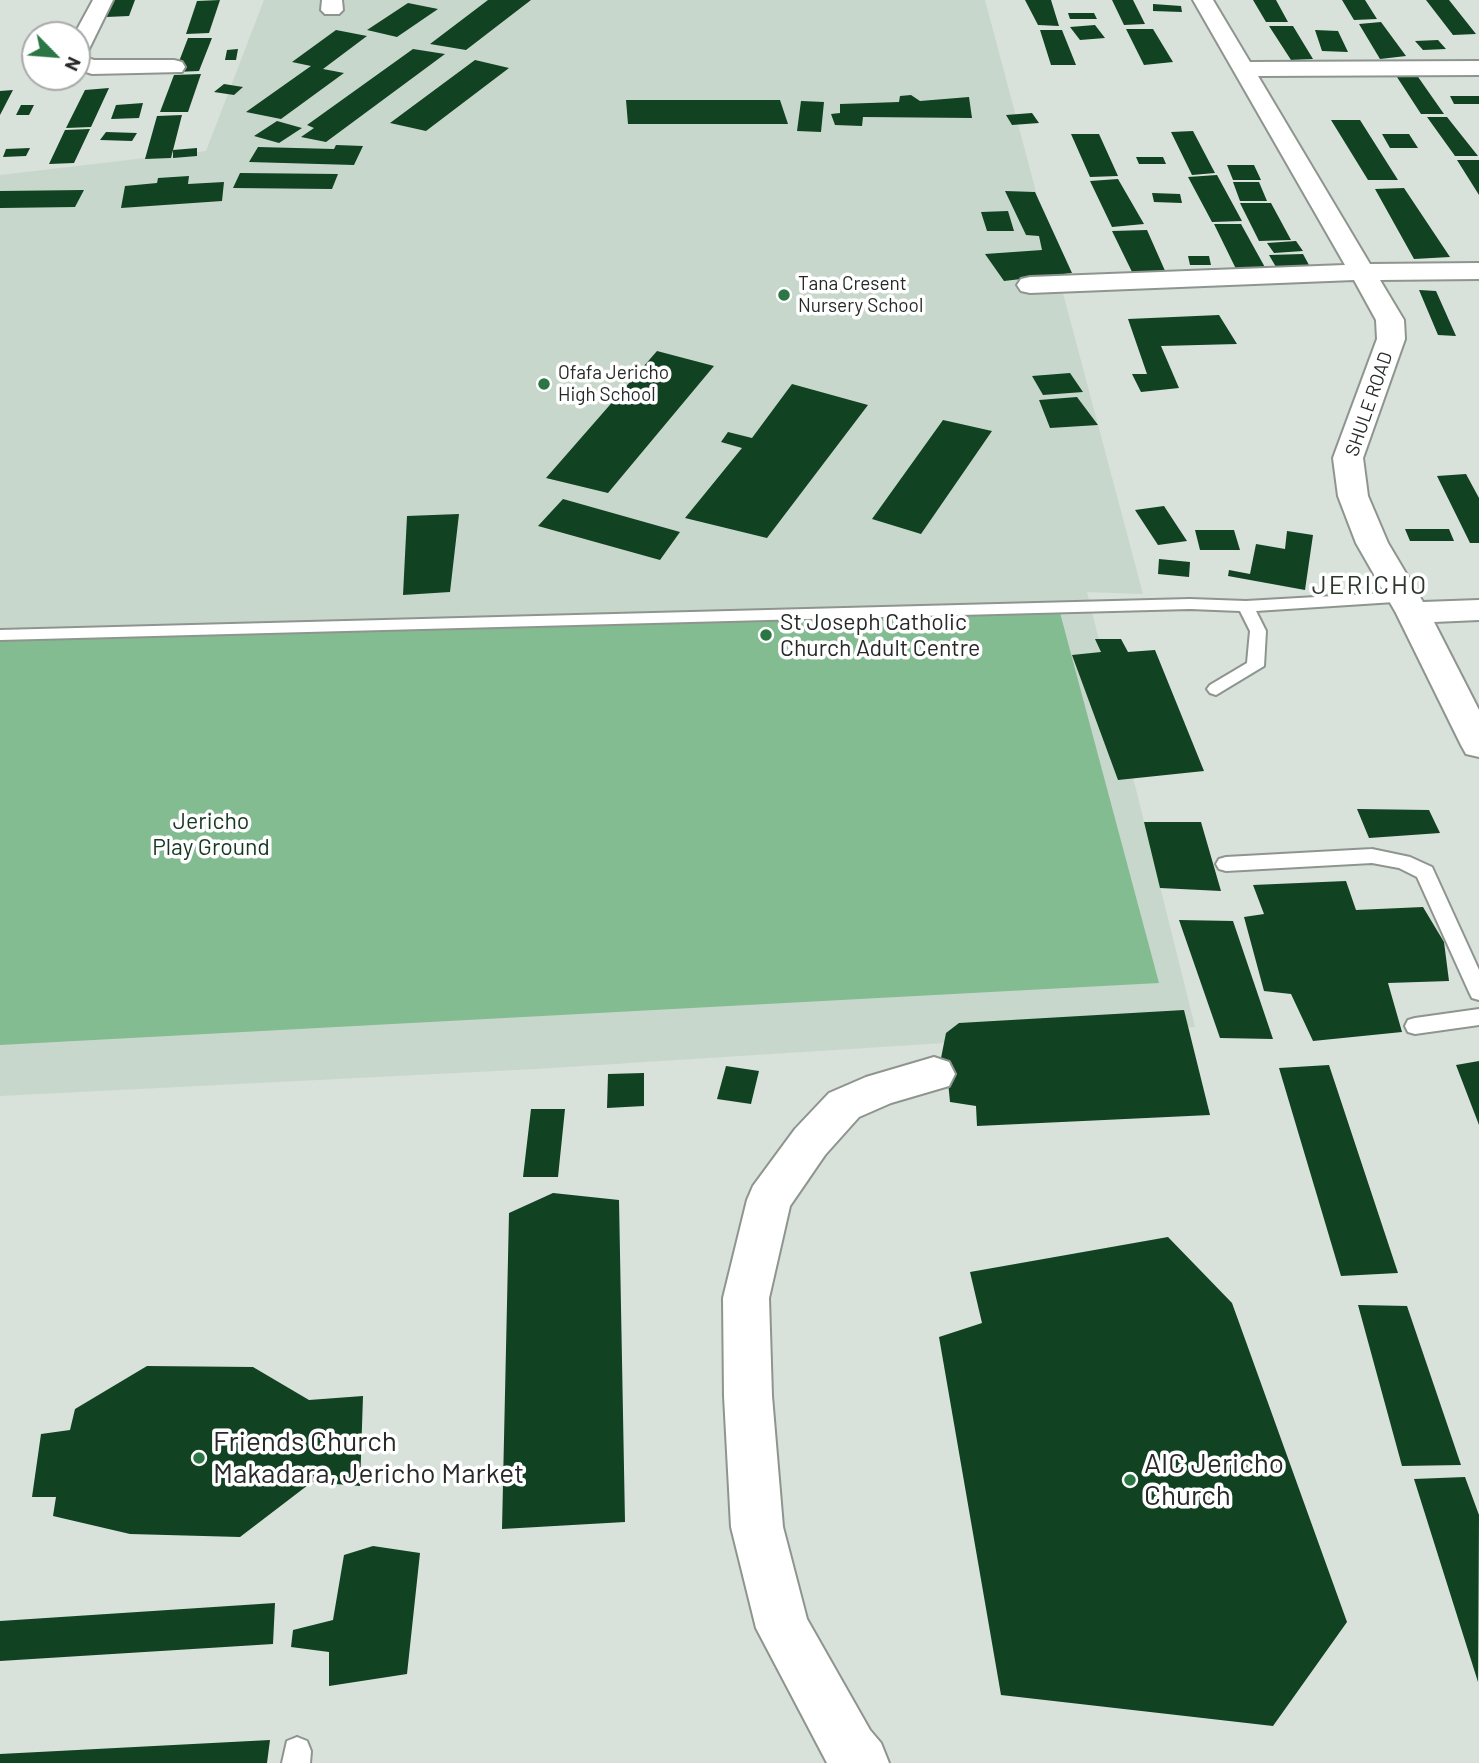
<!DOCTYPE html>
<html>
<head>
<meta charset="utf-8">
<style>
  body { margin:0 }
  #map { position:relative; width:1479px; height:1763px; overflow:hidden; background:#d8e1da; font-family:Barlow,sans-serif }
  canvas { display:block }
  .north { position:absolute; left:21px; top:21px; width:70px; height:70px; box-sizing:border-box; background:#fff; border:2px solid #a8a9a9; border-radius:50%; rotate:115deg; font-size:19px; font-weight:700; line-height:28px; text-align:center; color:#262927 }
  .north::after { content:''; display:block; margin:auto; width:24px; height:32px; background:#2b7644; clip-path:polygon(50% 0,100% 100%,50% 72%,0 100%) }
</style>
</head>
<body>
<div id="map">
<canvas width="1479" height="1763"></canvas>
<div class="north">N</div>
</div>
<script>
const context = document.querySelector('canvas').getContext('2d');
context.lineJoin = 'round';
function fillPath(path, color) { context.fillStyle = color; context.fill(path, 'evenodd'); }
const shape = rows => new Path2D(rows.map(r => 'M' + r).join(''));
function strokePath(path, color, width, dash) { context.strokeStyle = color; context.lineWidth = width; context.lineCap = dash ? 'butt' : 'round'; context.setLineDash(dash || []); context.stroke(path); }
function drawText(font, color, halo, rows, align = 'center') {
  context.font = font + ' Barlow,sans-serif'; context.lineWidth = 7; context.setLineDash([]); context.textBaseline = 'middle'; context.strokeStyle = halo; context.fillStyle = color; for (const [text, x, y, turn = 0] of rows) {
    context.save(); context.translate(x, y); context.rotate((+turn || 0) * Math.PI / 180); context.textAlign = isNaN(turn) ? turn : align; if (halo) context.strokeText(text, 0, 0); context.fillText(text, 0, 0); context.restore();
  }
}
const built = shape([
  [264,0,985,0,1143,594,1087,592,1195,1027,536,1069,0,1096,0,175,206,151]
]);
const green = shape([
  [1059,609,1159,983,0,1045,0,641]
]);
const building = shape([
  [114,0,135,0,129,16,106,17],
  [220,0,209,33,186,34,197,1],
  [488,0,531,0,466,50,430,44],
  [1025,0,1051,0,1059,26,1038,25],
  [1112,0,1133,0,1145,24,1124,25],
  [1253,0,1276,0,1288,22,1266,22],
  [1342,0,1365,0,1377,19,1354,20],
  [1426,0,1449,0,1476,34,1453,35],
  [408,3,438,9,397,37,367,30],
  [1153,4,1181,6,1182,12,1153,11],
  [1068,13,1094,13,1097,19,1070,19],
  [1381,22,1406,56,1380,59,1359,24],
  [1095,25,1105,38,1080,40,1070,27],
  [1269,26,1293,26,1313,59,1291,60],
  [1126,29,1153,29,1173,62,1144,65],
  [336,30,367,36,323,69,344,73,281,119,246,112,311,66,292,62],
  [1040,30,1062,30,1076,65,1051,65],
  [1315,30,1338,31,1348,52,1322,51],
  [188,38,212,38,199,71,175,72],
  [1438,40,1446,49,1423,50,1415,41],
  [238,49,236,60,225,60,227,50],
  [413,49,445,54,326,142,301,137,314,128,307,125],
  [475,60,509,68,426,131,390,123],
  [201,74,188,112,160,112,174,75],
  [1395,74,1416,74,1444,114,1421,114],
  [224,84,243,87,234,95,214,92],
  [109,88,91,127,66,128,85,90],
  [13,90,0,115,0,91],
  [911,95,920,101,969,97,972,118,863,117,862,126,835,125,831,114,840,113,840,104,899,102,900,96],
  [1450,96,1479,96,1479,104,1454,104],
  [626,100,780,100,788,124,628,124],
  [801,101,824,102,821,132,797,131],
  [143,103,139,118,111,119,116,105],
  [21,105,34,105,29,115,16,115],
  [1032,113,1039,123,1012,125,1006,115],
  [182,115,171,158,145,159,157,116],
  [1427,117,1447,117,1478,156,1455,156],
  [1331,120,1360,120,1398,180,1368,180],
  [277,121,302,128,279,143,254,136],
  [90,129,74,163,49,164,65,130],
  [1193,131,1215,173,1192,175,1171,132],
  [106,132,137,133,132,141,100,140],
  [1071,134,1099,134,1118,176,1090,177],
  [1382,134,1409,134,1418,148,1390,148],
  [336,145,363,146,354,165,249,162,258,147,334,149],
  [30,148,26,156,3,157,6,149],
  [197,148,197,156,173,158,173,150],
  [1136,157,1163,157,1166,164,1139,164],
  [1457,160,1479,160,1479,195],
  [1227,165,1254,165,1261,180,1233,180],
  [240,173,338,174,332,189,233,188],
  [1217,175,1242,221,1212,222,1188,177],
  [189,176,188,184,224,182,222,201,121,208,125,186,157,183,158,178],
  [1118,179,1144,224,1112,227,1090,181],
  [1233,182,1259,182,1267,201,1240,201],
  [1404,188,1450,257,1414,259,1375,189],
  [84,190,75,207,0,208,0,191],
  [1005,191,1035,192,1072,273,1004,281,985,254,1042,250,1039,236,1026,235],
  [1152,193,1180,194,1182,203,1154,202],
  [1240,203,1271,203,1291,240,1259,241],
  [1008,211,1014,231,987,231,981,212],
  [1214,224,1241,224,1267,271,1238,273],
  [1147,230,1166,273,1134,276,1112,231],
  [1296,241,1303,251,1274,253,1267,243],
  [1303,254,1309,265,1276,267,1269,255],
  [1188,256,1209,256,1211,265,1190,265],
  [1419,290,1436,291,1456,336,1438,335],
  [1219,315,1237,344,1161,346,1179,388,1141,392,1132,374,1147,374,1128,319],
  [657,351,714,366,608,493,546,478],
  [1070,373,1083,392,1043,395,1032,376],
  [792,384,868,405,767,538,685,518,742,448,721,442,728,432,752,438],
  [1077,397,1098,425,1050,428,1039,400],
  [943,420,992,431,921,534,872,519],
  [1466,474,1479,498,1479,543,1470,543,1437,476],
  [563,499,680,532,660,560,538,526],
  [1164,506,1187,541,1158,545,1135,510],
  [459,514,450,592,403,595,407,516],
  [1405,529,1449,529,1454,541,1410,541],
  [1195,530,1234,530,1240,550,1200,550],
  [1287,531,1313,535,1305,590,1228,576,1229,570,1250,574,1256,544,1285,549],
  [1159,559,1190,562,1189,577,1158,574],
  [1095,639,1121,639,1128,652,1155,650,1204,771,1118,780,1072,655,1101,652],
  [1357,809,1429,810,1440,833,1369,838],
  [1144,822,1201,822,1221,891,1160,888],
  [1346,881,1356,910,1423,907,1444,942,1449,981,1388,983,1402,1032,1313,1041,1291,994,1264,991,1244,917,1264,914,1253,885],
  [1179,920,1233,921,1273,1039,1220,1038],
  [1184,1010,1210,1115,977,1126,976,1106,950,1102,947,1071,941,1058,946,1033,959,1023],
  [1479,1061,1479,1125,1456,1065],
  [1329,1065,1398,1273,1341,1276,1279,1068],
  [726,1066,759,1071,751,1104,717,1099],
  [644,1073,644,1106,607,1108,608,1074],
  [531,1109,565,1109,558,1177,523,1177],
  [553,1193,619,1200,625,1522,502,1529,509,1213],
  [1168,1237,1232,1303,1347,1622,1273,1726,1001,1695,939,1337,982,1323,970,1272],
  [1358,1305,1407,1306,1461,1465,1402,1466],
  [147,1366,253,1367,309,1400,363,1396,360,1486,312,1482,240,1537,130,1534,53,1516,56,1497,32,1497,41,1434,70,1430,75,1409],
  [1465,1477,1479,1515,1478,1682,1414,1479],
  [373,1546,420,1553,407,1674,329,1686,329,1652,291,1647,293,1630,333,1620,344,1555],
  [275,1603,273,1644,0,1661,0,1621],
  [270,1740,267,1763,0,1763,0,1754]
]);
const lane = shape([
  [1404,592,1412,597,1410,601,1256,611,1266,631,1264,666,1216,695,1210,693,1207,689,1210,685,1247,663,1250,631,1240,611,1190,609,0,640,0,630,1190,599,1246,601,1404,592],
  [1372,849,1410,857,1432,867,1479,970,1479,1000,1472,998,1469,992,1417,877,1399,868,1372,863,1226,871,1219,869,1216,864,1219,859,1226,857,1372,849],
  [1479,1009,1479,1025,1415,1034,1408,1032,1405,1026,1408,1020,1415,1018,1479,1009],
  [297,1737,307,1741,311,1751,310,1763,282,1763,287,1741,297,1737]
]);
const street = shape([
  [93,0,113,0,88,51,81,56,94,60,174,60,182,62,185,67,182,72,92,74,77,69,77,35,74,35,93,0],
  [322,0,342,0,343,10,339,14,325,14,321,10,322,0],
  [1193,0,1213,0,1250,62,1479,61,1479,75,1258,76,1370,264,1479,263,1479,279,1380,280,1404,320,1405,339,1363,458,1368,496,1388,543,1423,602,1479,600,1479,620,1434,622,1479,710,1479,757,1466,754,1461,745,1396,613,1356,543,1338,496,1333,458,1377,339,1376,320,1354,280,1030,293,1021,291,1017,285,1021,279,1030,277,1345,265,1193,0],
  [934,1057,949,1062,955,1074,949,1086,891,1103,859,1117,825,1155,790,1206,769,1298,772,1396,783,1527,807,1619,870,1730,881,1743,889,1763,827,1763,756,1628,731,1527,724,1396,723,1298,747,1200,753,1186,795,1129,829,1093,866,1077,934,1057]
]);
const markers = [
  [784,295,7,"#2b7644"],
  [544,384,7,"#2b7644"],
  [766,635,7,"#2b7644"],
  [199,1458,7,"#2b7644"],
  [1130,1480,7,"#2b7644"]
];
const farPoinames = [
  ["Tana Cresent",798,284],
  ["Nursery School",798,306],
  ["Ofafa Jericho",558,373],
  ["High School",558,395]
];
const farStreetnames = [
  ["SHULE ROAD",1369,404,-71]
];
const poiNames = [
  ["St Joseph Catholic",780,622],
  ["Church Adult Centre",780,648]
];
const parkNames = [
  ["Jericho",211,821],
  ["Play Ground",211,847]
];
const quarterNames = [
  ["JERICHO",1370,585]
];
const nearPoinames = [
  ["Friends Church",213,1442],
  ["Makadara, Jericho Market",213,1474],
  ["AIC Jericho",1144,1464],
  ["Church",1144,1496]
];
fillPath(built, '#c8d7cb');
fillPath(green, '#84bc92');
fillPath(building, '#114222');
strokePath(lane, '#8e958f', 4);
strokePath(street, '#8e958f', 4);
fillPath(lane, '#fff');
fillPath(street, '#fff');
for (const [x, y, r, color] of markers) { const dot = new Path2D(); dot.arc(x, y, r, 0, 2 * Math.PI); context.fillStyle = color; context.fill(dot); strokePath(dot, '#fff', 2.5); }
drawText('19px', '#262927', '#fff', farPoinames, 'left');
drawText('19px', '#262927', '#fff', farStreetnames);
drawText('23px', '#262927', '#fff', poiNames, 'left');
drawText('23px', '#143920', '#fff', parkNames);
context.letterSpacing = '2px';
drawText('26px', '#2f3630', '#fff', quarterNames);
context.letterSpacing = '0px';
drawText('28px', '#262927', '#fff', nearPoinames, 'left');
</script>
</body>
</html>
